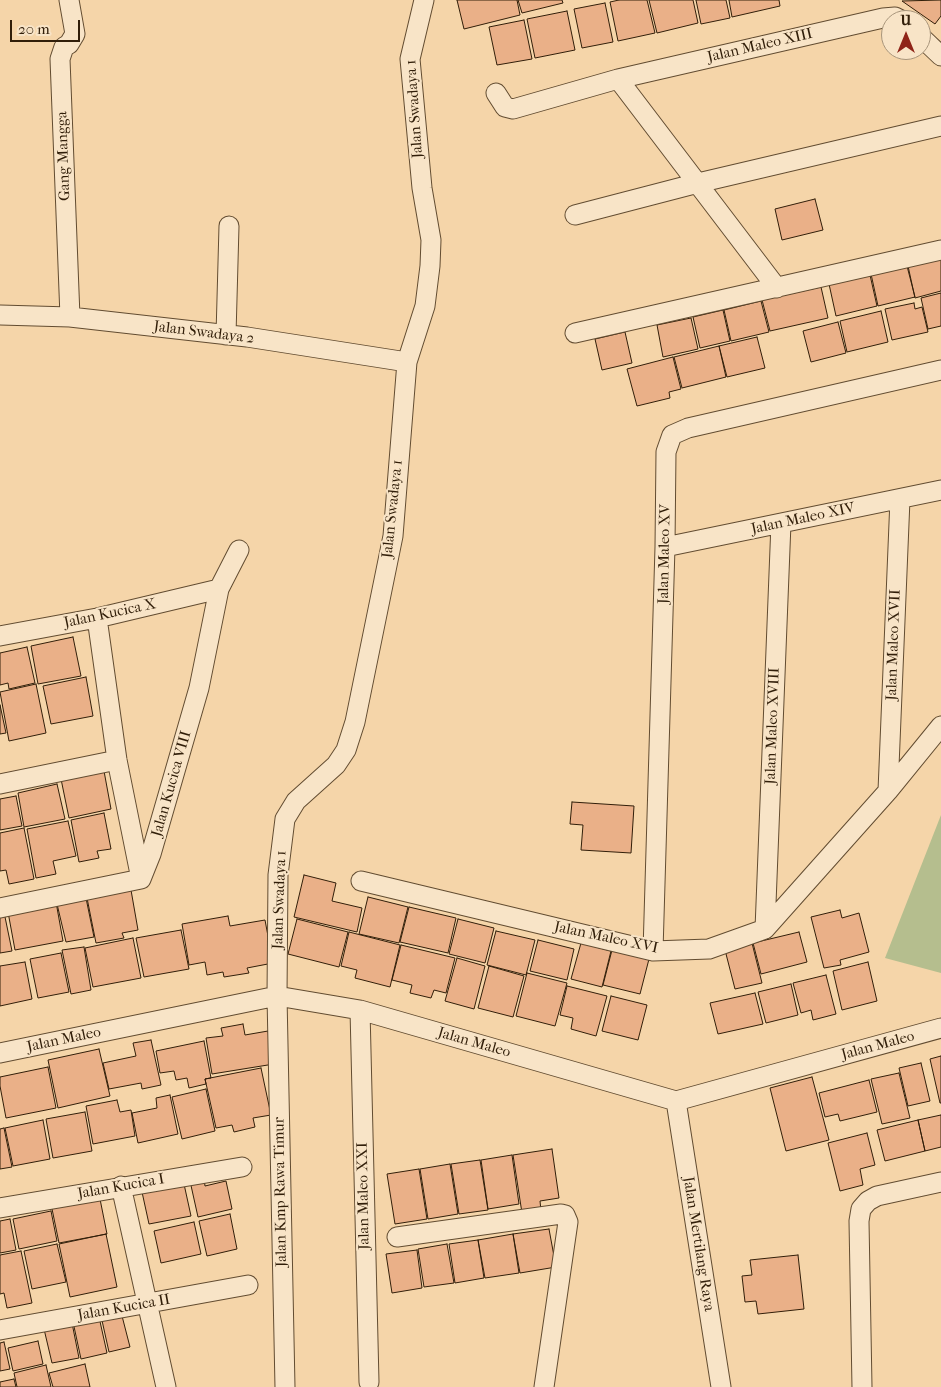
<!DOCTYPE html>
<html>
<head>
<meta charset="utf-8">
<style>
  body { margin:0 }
  #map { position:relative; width:941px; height:1387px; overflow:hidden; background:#f5d5a9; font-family:"IM FELL French Canon",serif }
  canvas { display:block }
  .north { position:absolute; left:881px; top:10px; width:50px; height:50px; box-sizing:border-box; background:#f8e4c7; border:1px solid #a8957b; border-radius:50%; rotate:0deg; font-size:14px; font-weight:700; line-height:20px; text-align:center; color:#311e09 }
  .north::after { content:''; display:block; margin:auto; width:18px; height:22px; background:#8f2418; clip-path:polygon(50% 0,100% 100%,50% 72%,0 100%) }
  .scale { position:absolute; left:10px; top:20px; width:70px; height:22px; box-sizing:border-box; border:2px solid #311e09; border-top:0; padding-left:6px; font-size:15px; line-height:18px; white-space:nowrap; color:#311e09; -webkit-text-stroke:4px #f8e4c7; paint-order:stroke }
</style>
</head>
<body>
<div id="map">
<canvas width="941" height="1387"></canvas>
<div class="north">U</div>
<div class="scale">20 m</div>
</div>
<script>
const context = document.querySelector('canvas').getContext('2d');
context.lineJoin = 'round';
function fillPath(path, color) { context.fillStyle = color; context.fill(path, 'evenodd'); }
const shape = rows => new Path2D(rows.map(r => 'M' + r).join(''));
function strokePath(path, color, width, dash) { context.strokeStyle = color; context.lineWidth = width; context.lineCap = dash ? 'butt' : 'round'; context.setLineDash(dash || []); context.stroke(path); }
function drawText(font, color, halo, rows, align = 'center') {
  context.font = font + ' "IM FELL French Canon",serif'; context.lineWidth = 4; context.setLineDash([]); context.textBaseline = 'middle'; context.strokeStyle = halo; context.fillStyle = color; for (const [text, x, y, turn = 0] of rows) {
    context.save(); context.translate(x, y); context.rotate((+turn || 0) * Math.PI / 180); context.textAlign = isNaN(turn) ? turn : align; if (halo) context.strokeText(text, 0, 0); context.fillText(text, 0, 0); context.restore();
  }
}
const green = shape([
  [941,815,941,973,885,958]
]);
const building = shape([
  [457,0,517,0,520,15,464,29,457,0],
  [518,0,562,0,563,3,522,13,518,0],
  [619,0,647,0,655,33,618,41,610,2,619,0],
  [649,0,693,0,698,23,657,33,649,0],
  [696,0,726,0,730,18,701,24,696,0],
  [729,0,779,0,780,6,732,17,729,0],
  [941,0,941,16,935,24,902,1,941,0],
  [605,3,613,42,582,48,574,9,605,3],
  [567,11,575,50,535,58,527,19,567,11],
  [524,20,532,59,497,65,489,27,524,20],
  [815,199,823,230,782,240,775,209,815,199],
  [941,259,941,291,915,298,908,266,941,259],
  [907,266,915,297,878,306,871,274,907,266],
  [870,275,877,306,836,316,829,284,870,275],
  [821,287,828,318,770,331,762,300,821,287],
  [941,293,941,326,928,329,921,298,941,293],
  [761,301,769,332,731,341,724,310,761,301],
  [914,303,915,309,922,307,928,332,892,340,885,309,914,303],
  [723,310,730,341,700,348,693,317,723,310],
  [881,311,888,342,847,352,840,321,881,311],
  [691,318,698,349,663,357,657,325,691,318],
  [838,322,846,353,811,362,803,331,838,322],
  [625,332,632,363,602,370,595,339,625,332],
  [757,337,765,368,727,377,719,346,757,337],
  [719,346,726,377,682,388,674,357,719,346],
  [673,357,681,389,669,392,670,398,637,406,627,369,673,357],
  [73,637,81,676,38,684,31,646,73,637],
  [27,647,35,683,9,689,8,683,0,685,0,653,27,647],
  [86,677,93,716,51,724,43,686,86,677],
  [36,684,46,733,9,741,0,692,36,684],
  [0,705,6,733,0,734,0,705],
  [104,771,111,809,69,818,61,779,104,771],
  [57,784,65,819,24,827,18,793,57,784],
  [16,796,22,826,0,830,0,799,16,796],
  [572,802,634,806,631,853,581,850,583,825,570,824,572,802],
  [104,813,111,849,97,851,99,858,79,862,71,820,104,813],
  [68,821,76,856,53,861,56,874,36,878,27,829,68,821],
  [24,828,34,879,9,884,6,870,0,871,0,833,24,828],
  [304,875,336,883,332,901,362,908,357,932,294,917,304,875],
  [131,890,138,930,122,933,124,938,96,943,87,898,131,890],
  [368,897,408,907,399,943,359,934,368,897],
  [86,898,94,937,66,942,57,904,86,898],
  [56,902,63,941,15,950,8,912,56,902],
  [409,907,456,918,448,953,400,942,409,907],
  [840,910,842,918,859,913,869,952,840,960,841,965,824,968,811,917,840,910],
  [4,912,12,951,0,953,0,913,4,912],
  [228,916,230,926,265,920,273,963,247,968,249,973,224,977,223,972,207,975,205,962,189,965,182,924,228,916],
  [297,919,348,932,339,967,288,954,297,919],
  [458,919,494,928,485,963,449,954,458,919],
  [181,930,189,969,144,977,136,938,181,930],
  [496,931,535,940,526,975,487,965,496,931],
  [349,932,400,945,390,987,355,978,357,970,341,966,349,932],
  [799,932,807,962,761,974,753,943,799,932],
  [133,938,141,978,93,987,85,948,133,938],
  [538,940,574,949,567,980,530,971,538,940],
  [581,943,611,951,602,987,571,979,581,943],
  [752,943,762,983,735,989,725,950,752,943],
  [401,945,455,958,446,993,434,990,431,998,410,993,412,985,392,980,401,945],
  [84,947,91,990,71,994,62,950,84,947],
  [612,950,649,959,640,994,603,985,612,950],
  [61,953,69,992,38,998,30,959,61,953],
  [457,958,485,966,474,1009,445,1001,457,958],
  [25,962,32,999,0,1006,0,966,25,962],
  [868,962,877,1001,842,1010,833,971,868,962],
  [489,966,524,976,513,1017,478,1008,489,966],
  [527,973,567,983,555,1026,516,1016,527,973],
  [826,975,836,1014,813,1020,811,1010,801,1013,793,983,826,975],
  [791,984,798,1015,766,1023,758,992,791,984],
  [567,986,607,996,596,1036,571,1029,573,1018,560,1015,567,986],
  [755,993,763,1024,718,1034,710,1003,755,993],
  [611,996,647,1005,638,1040,602,1031,611,996],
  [243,1024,245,1035,268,1031,274,1064,212,1074,206,1038,223,1036,221,1028,243,1024],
  [151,1040,161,1085,142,1089,141,1083,109,1089,103,1063,136,1056,133,1043,151,1040],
  [204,1041,211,1078,205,1079,206,1084,189,1088,187,1078,176,1080,174,1071,160,1073,156,1051,204,1041],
  [99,1049,110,1096,58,1108,48,1060,99,1049],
  [941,1056,941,1103,940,1103,930,1059,941,1056],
  [921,1063,930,1101,908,1106,899,1068,921,1063],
  [48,1067,56,1108,6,1118,0,1086,0,1077,48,1067],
  [261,1068,271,1115,253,1118,255,1127,234,1132,232,1125,216,1128,205,1079,261,1068],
  [899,1073,910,1118,882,1124,871,1079,899,1073],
  [812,1077,829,1140,786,1151,770,1088,812,1077],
  [869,1080,877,1112,840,1121,838,1114,825,1117,819,1093,869,1080],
  [206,1089,215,1131,182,1139,172,1097,206,1089],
  [170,1095,178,1134,138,1143,132,1113,157,1108,156,1098,170,1095],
  [117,1100,120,1112,131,1110,135,1136,93,1144,86,1106,117,1100],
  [85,1112,92,1151,53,1158,46,1119,85,1112],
  [941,1115,941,1147,925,1151,918,1120,941,1115],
  [43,1120,50,1159,13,1166,5,1128,43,1120],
  [918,1120,925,1151,885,1161,877,1130,918,1120],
  [4,1128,12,1167,0,1169,0,1129,4,1128],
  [867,1133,875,1165,860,1169,863,1185,840,1191,828,1143,867,1133],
  [552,1149,559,1198,540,1201,541,1211,522,1213,513,1155,552,1149],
  [512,1155,519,1204,488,1209,481,1160,512,1155],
  [480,1160,488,1210,459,1214,451,1164,480,1160],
  [450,1164,458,1214,428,1219,420,1169,450,1164],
  [419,1169,427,1219,395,1224,387,1174,419,1169],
  [204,1178,205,1186,226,1181,232,1209,198,1217,190,1181,204,1178],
  [184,1184,191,1216,149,1224,142,1192,184,1184],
  [99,1194,107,1234,59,1243,51,1204,99,1194],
  [51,1211,57,1241,19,1249,13,1219,51,1211],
  [230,1214,237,1249,207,1256,199,1221,230,1214],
  [10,1219,16,1250,0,1253,0,1221,10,1219],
  [194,1222,201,1254,161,1263,154,1231,194,1222],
  [549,1229,556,1267,520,1273,513,1234,549,1229],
  [106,1234,117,1287,70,1297,59,1244,106,1234],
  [513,1234,519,1273,485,1278,478,1240,513,1234],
  [478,1240,484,1278,455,1283,449,1244,478,1240],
  [57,1244,66,1282,32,1289,24,1251,57,1244],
  [447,1244,454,1283,424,1287,418,1249,447,1244],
  [417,1250,422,1288,392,1293,386,1254,417,1250],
  [21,1251,32,1303,7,1308,4,1293,0,1294,0,1255,21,1251],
  [798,1255,804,1309,758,1314,756,1301,745,1302,742,1276,752,1275,750,1260,798,1255],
  [121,1312,130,1347,109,1352,101,1316,121,1312],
  [99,1317,107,1353,81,1359,73,1322,99,1317],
  [72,1323,79,1358,52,1363,44,1329,72,1323],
  [38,1341,43,1364,13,1371,8,1348,38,1341],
  [4,1342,10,1369,0,1371,0,1343,4,1342],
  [85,1364,90,1387,53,1387,49,1373,85,1364],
  [46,1365,51,1387,17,1387,14,1373,46,1365],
  [14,1379,16,1387,0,1387,0,1382,14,1379]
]);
const minor = shape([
  [69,0,75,34,69,44,64,47,60,59,70,317],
  [921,37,941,56],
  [618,79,777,288],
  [496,93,505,107,513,109,618,79,883,18,895,17,901,20],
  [575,215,698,183,941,126],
  [0,315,70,317,247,337,407,362],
  [575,333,941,250],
  [226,335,229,226],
  [665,547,941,490],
  [97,618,117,760,141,879],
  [0,636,97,618,219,589],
  [0,784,117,760],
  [888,791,900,499],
  [361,881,653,951,709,949,765,929,888,791,941,726],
  [0,908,141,879,151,854,199,688,219,589,239,550],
  [765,929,781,523],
  [653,951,665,547,666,452,672,435,688,428,941,370],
  [360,1010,369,1382],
  [0,1053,277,996,360,1010,676,1101,941,1028],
  [676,1101,721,1387],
  [121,1186,166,1387],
  [0,1208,242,1167],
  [397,1237,561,1214,565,1215,568,1222,544,1387],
  [0,1330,248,1285],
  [285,1387,277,996,278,875,285,819,296,801,336,765,346,750,355,722,393,536,407,362,425,306,430,266,431,240,422,188,410,59,424,0],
  [862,1387,859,1221,861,1209,868,1201,877,1196,941,1182]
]);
const streetNames = [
  ["Jalan Maleo XIII",760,46,-13],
  ["Jalan Swadaya 1",415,109,-94],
  ["Gang Mangga",64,156,-92],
  ["Jalan Swadaya 2",204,333,7],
  ["Jalan Swadaya 1",393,509,-84],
  ["Jalan Maleo XIV",803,519,-12],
  ["Jalan Maleo XV",665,554,-89],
  ["Jalan Kucica X",110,614,-12],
  ["Jalan Maleo XVII",894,645,-88],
  ["Jalan Maleo XVIII",773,726,-88],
  ["Jalan Kucica VIII",172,784,-74],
  ["Jalan Swadaya 1",280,900,-88],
  ["Jalan Maleo XVI",606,938,12],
  ["Jalan Maleo",64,1040,-12],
  ["Jalan Maleo",474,1043,16],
  ["Jalan Maleo",878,1046,-15],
  ["Jalan Kucica I",121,1187,-10],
  ["Jalan Kmp Rawa Timur",281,1192,-91],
  ["Jalan Maleo XXI",364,1196,-91],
  ["Jalan Mertilang Raya",698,1244,81],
  ["Jalan Kucica II",124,1308,-10]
];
fillPath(green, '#b5be8e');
fillPath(building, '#eab088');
strokePath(building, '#311e09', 1);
strokePath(minor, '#624c31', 21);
strokePath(minor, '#f8e4c7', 19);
drawText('15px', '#311e09', '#f8e4c7', streetNames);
</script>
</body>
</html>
